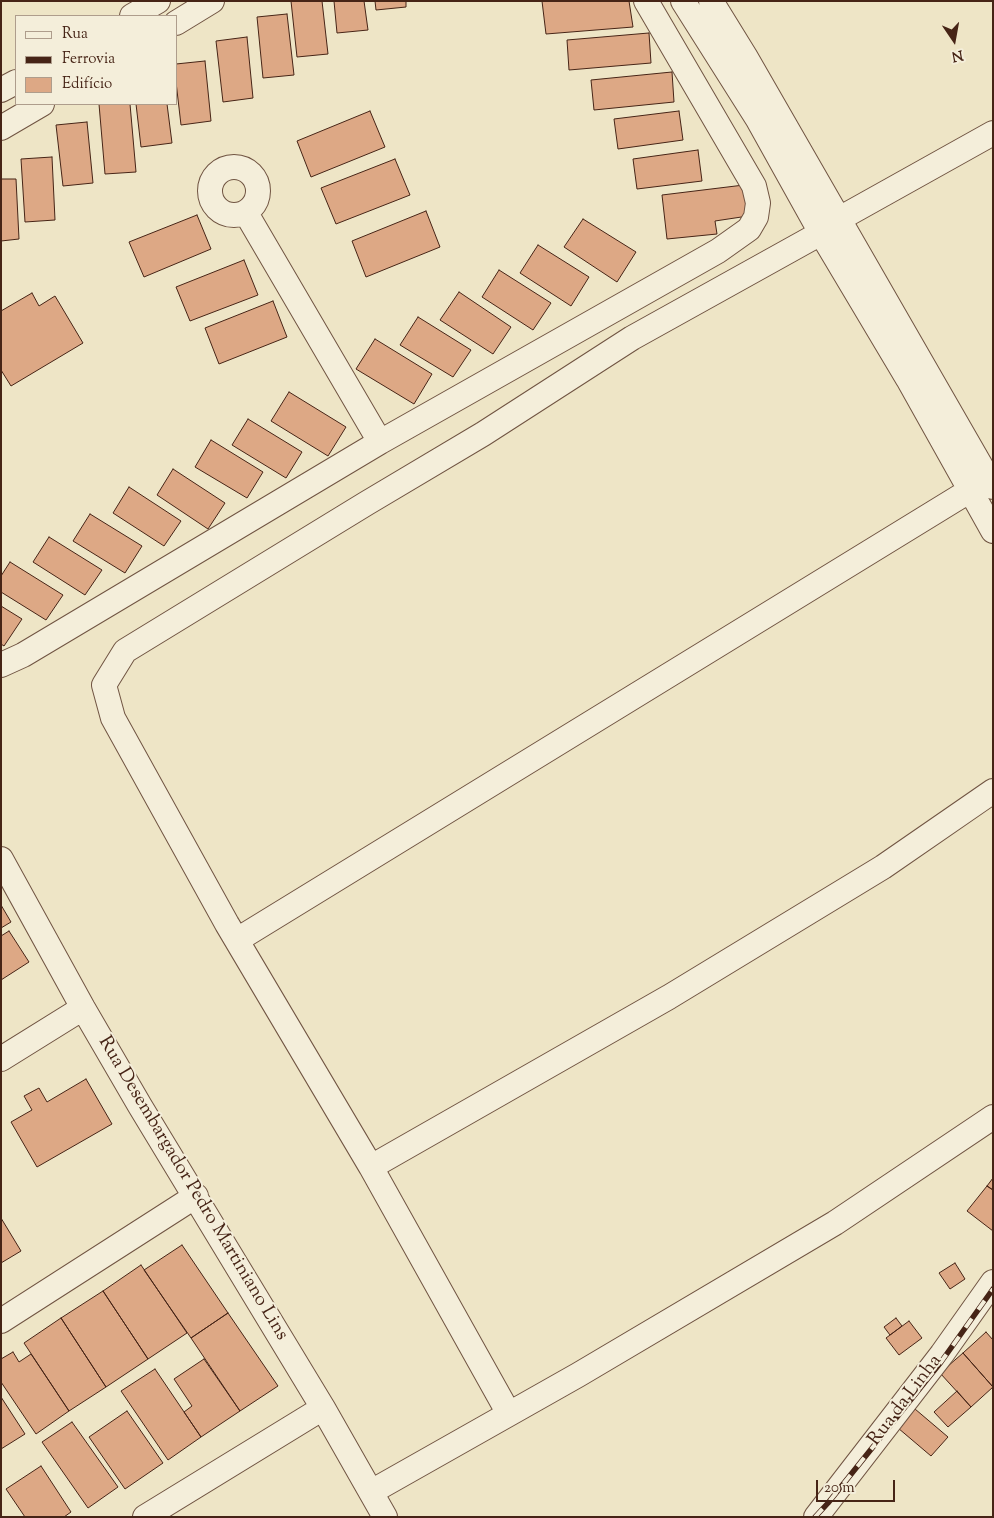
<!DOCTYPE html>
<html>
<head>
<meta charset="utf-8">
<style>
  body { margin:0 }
  #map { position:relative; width:994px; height:1518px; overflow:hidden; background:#eee5c6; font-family:"Sorts Mill Goudy",serif }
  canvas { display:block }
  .frame { position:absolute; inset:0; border:2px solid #462416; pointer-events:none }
  .legend { position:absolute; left:15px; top:15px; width:162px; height:90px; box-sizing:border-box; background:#f4eeda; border:1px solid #ae9d8c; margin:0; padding:6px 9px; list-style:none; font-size:15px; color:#462416 }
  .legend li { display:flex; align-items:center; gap:10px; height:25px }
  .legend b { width:25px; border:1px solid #ae9d8c }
  .north { position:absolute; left:929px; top:15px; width:50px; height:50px; -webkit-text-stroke:4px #f4eeda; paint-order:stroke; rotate:168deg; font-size:14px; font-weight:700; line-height:20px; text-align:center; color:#462416 }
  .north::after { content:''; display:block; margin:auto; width:18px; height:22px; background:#462416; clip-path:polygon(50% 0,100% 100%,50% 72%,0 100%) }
  .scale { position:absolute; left:816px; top:1480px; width:79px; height:22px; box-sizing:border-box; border:2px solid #462416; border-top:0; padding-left:6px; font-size:15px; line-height:18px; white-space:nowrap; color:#462416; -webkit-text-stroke:4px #f4eeda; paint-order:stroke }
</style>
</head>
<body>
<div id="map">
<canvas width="994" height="1518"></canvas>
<div class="frame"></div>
<ul class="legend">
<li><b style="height:6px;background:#f4eeda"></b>Rua</li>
<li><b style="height:6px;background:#462416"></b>Ferrovia</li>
<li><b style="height:14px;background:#dda885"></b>Edifício</li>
</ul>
<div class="north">N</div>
<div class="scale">20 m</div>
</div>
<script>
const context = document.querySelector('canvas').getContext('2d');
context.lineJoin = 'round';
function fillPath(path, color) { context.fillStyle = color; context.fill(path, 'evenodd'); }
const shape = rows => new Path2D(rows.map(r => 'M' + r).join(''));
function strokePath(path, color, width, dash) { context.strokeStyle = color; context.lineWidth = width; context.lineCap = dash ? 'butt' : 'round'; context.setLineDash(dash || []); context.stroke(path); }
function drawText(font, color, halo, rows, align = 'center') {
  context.font = font + ' "Sorts Mill Goudy",serif'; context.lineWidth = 4; context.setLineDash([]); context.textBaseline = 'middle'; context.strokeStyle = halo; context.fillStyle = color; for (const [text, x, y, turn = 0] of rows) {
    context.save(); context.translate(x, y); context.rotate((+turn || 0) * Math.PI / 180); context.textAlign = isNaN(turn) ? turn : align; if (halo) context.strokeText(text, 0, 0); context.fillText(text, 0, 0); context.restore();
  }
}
const building = shape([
  [291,1,322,1,328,54,297,57,291,1],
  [334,1,364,1,368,30,337,33,334,1],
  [375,1,406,1,406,7,376,10,375,1],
  [542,1,629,1,633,27,546,34,542,1],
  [287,14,294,75,263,78,257,17,287,14],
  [649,33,651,63,569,70,567,40,649,33],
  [247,37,253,98,223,102,216,41,247,37],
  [205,61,211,121,181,125,176,82,176,64,205,61],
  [672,72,674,102,594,110,591,80,672,72],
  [99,104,130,104,136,172,105,174,99,104],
  [136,104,167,104,172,143,141,147,136,104],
  [370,111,385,147,311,177,297,141,370,111],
  [679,111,683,140,618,149,614,119,679,111],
  [87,122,93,183,63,186,56,125,87,122],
  [698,150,702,181,637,189,633,159,698,150],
  [52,157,55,220,25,222,21,159,52,157],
  [395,159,410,195,336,224,321,188,395,159],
  [1,179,16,179,19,239,1,241,1,179],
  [744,185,748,216,715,221,717,234,667,239,662,195,744,185],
  [426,211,440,247,366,277,352,241,426,211],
  [197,215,211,249,144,277,129,242,197,215],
  [583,219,636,252,617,282,564,247,583,219],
  [538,245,589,277,571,306,520,273,538,245],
  [244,260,258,295,190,321,176,287,244,260],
  [499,270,551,303,533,330,482,297,499,270],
  [459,292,511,327,493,354,440,320,459,292],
  [32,293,39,306,55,296,83,343,11,386,1,370,1,311,32,293],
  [273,301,287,337,219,364,205,328,273,301],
  [418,317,471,350,453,377,400,345,418,317],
  [375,339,432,374,414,404,356,369,375,339],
  [289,392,346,427,328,456,271,421,289,392],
  [248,419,302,452,286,478,232,445,248,419],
  [211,440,263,472,247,498,195,467,211,440],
  [173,469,225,503,208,529,157,495,173,469],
  [129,487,181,521,164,546,113,513,129,487],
  [90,514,142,546,125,573,73,541,90,514],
  [49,537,102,570,85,595,33,562,49,537],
  [10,562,63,595,46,620,1,592,1,576,10,562],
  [1,606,22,619,4,646,1,644,1,606],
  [1,905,11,922,1,928,1,905],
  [9,931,29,962,1,980,1,936,9,931],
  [86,1079,112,1124,37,1167,11,1122,32,1110,24,1096,39,1088,47,1102,86,1079],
  [993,1178,993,1190,987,1186,993,1178],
  [987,1186,993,1190,993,1231,967,1211,987,1186],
  [1,1218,21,1251,1,1263,1,1218],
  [182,1245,228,1313,191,1338,144,1270,182,1245],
  [955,1263,965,1279,950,1289,939,1273,955,1263],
  [141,1265,187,1333,148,1359,103,1291,141,1265],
  [103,1291,148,1359,106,1387,61,1318,103,1291],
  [228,1313,278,1386,240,1411,191,1338,228,1313],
  [61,1318,106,1387,69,1411,24,1343,61,1318],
  [896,1318,902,1326,890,1335,884,1327,896,1318],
  [909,1321,922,1338,899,1355,886,1338,909,1321],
  [986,1332,993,1340,993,1387,963,1353,986,1332],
  [13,1352,19,1362,31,1354,69,1411,36,1434,1,1382,1,1359,13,1352],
  [963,1353,993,1387,971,1407,940,1373,963,1353],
  [204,1359,240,1411,201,1437,184,1412,192,1406,174,1379,204,1359],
  [155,1369,201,1437,168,1460,121,1391,155,1369],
  [957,1391,971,1407,948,1427,934,1412,957,1391],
  [1,1397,25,1434,1,1449,1,1397],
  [915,1409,948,1437,931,1456,898,1428,915,1409],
  [127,1411,163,1463,125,1489,89,1437,127,1411],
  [72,1422,118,1487,88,1508,42,1442,72,1422],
  [41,1466,71,1512,64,1517,25,1517,6,1489,41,1466]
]);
const street = shape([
  [683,1,757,118,821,233,908,379,993,531],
  [711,1,745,56,993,487],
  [132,16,158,1],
  [176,23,212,1],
  [1,90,16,82],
  [1,128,42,104],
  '210 191a24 24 0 1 1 48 0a24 24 0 1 1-48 0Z',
  [246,213,380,442],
  [1,665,23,655,380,442,718,251,749,229,756,217,758,203,754,186,646,1],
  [1,859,83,1008,140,1106,323,1408,385,1517],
  [237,940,969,491,993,480],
  [1,1059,83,1008],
  [371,1167,669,997,883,867,993,791],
  [1,1321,196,1196],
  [509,1414,371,1167,227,924,113,718,104,685,125,651,367,503,483,434,632,338,821,233,839,219,993,133],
  [371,1492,578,1375,835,1223,993,1117],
  [145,1517,323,1408],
  [816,1517,942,1354,993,1282]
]);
const rail = shape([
  [815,1517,828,1503,941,1362,993,1289]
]);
const streetNames = [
  ["Rua Desembargador Pedro Martiniano Lins",192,1189,59],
  ["Rua da Linha",906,1401,-53]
];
fillPath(building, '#dda885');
strokePath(building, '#462416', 1);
strokePath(street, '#705442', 26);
strokePath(street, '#f4eeda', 24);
strokePath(rail, '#462416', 5.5);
strokePath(rail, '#f4eeda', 4, [11]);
drawText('19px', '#462416', '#f4eeda', streetNames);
</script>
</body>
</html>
